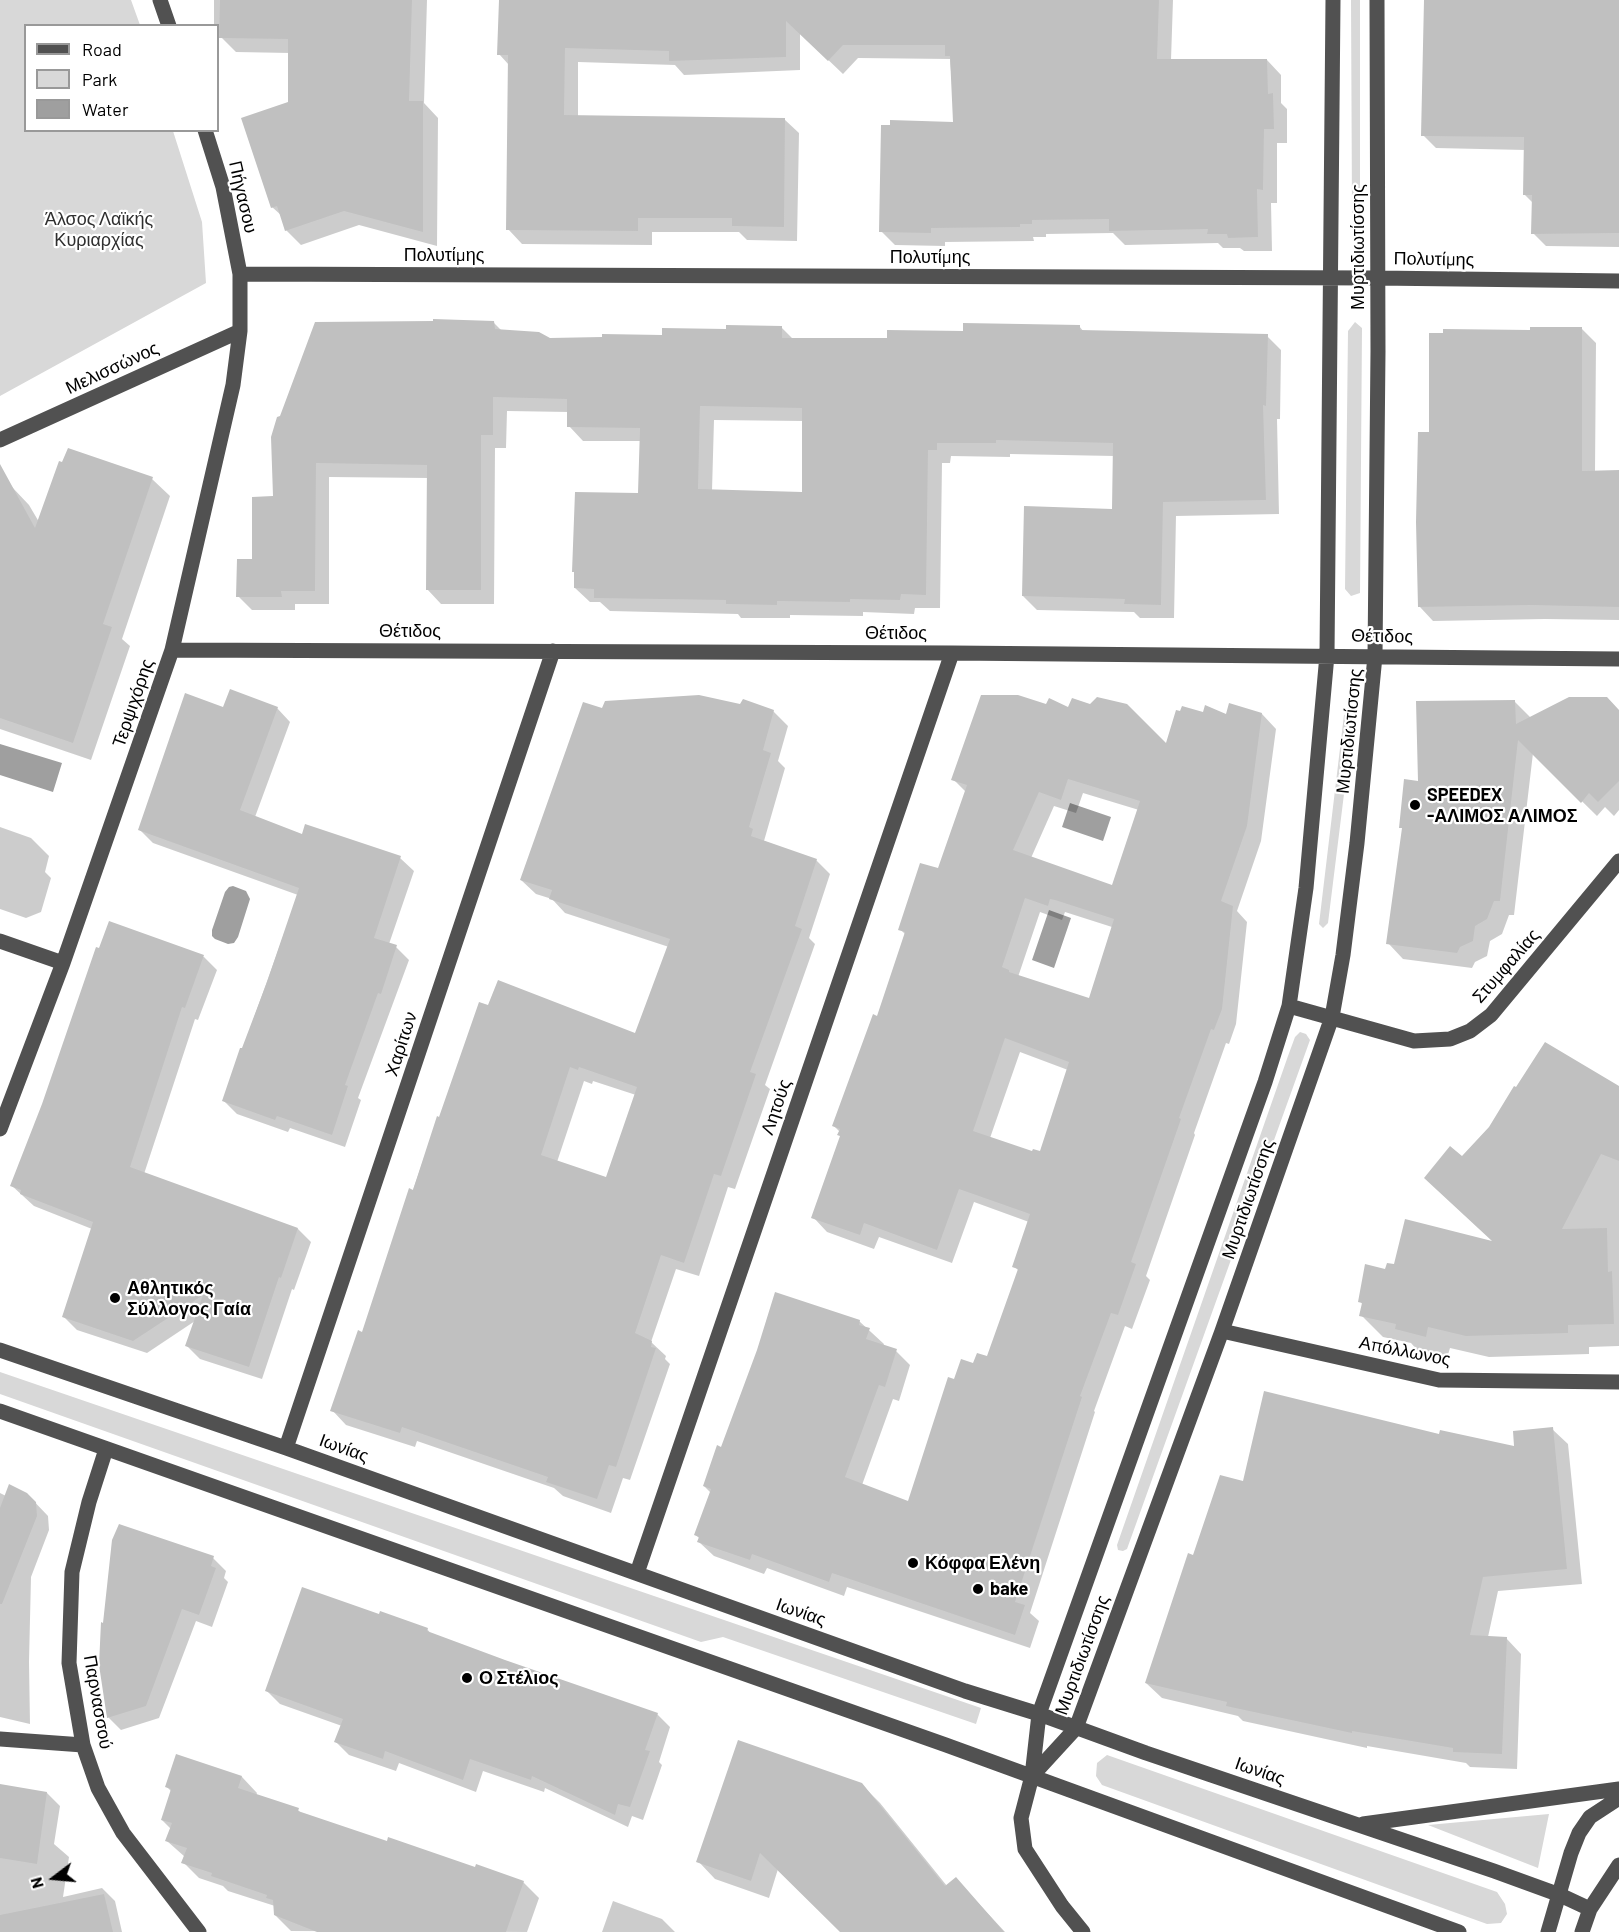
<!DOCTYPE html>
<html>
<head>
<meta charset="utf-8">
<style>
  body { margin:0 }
  #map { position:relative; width:1619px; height:1932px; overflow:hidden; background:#fff; font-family:Barlow,sans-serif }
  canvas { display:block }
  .legend { position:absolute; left:24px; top:24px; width:195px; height:108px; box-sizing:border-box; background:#fff; border:2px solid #999; margin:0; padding:8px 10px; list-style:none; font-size:18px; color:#000 }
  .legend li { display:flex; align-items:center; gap:12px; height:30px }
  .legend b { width:30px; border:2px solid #999 }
  .north { position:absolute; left:24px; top:1848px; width:60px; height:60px; -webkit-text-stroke:4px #fff; paint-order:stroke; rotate:254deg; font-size:16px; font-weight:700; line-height:24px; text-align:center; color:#000 }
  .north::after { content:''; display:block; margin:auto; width:21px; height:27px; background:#000; clip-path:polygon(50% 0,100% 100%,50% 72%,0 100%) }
</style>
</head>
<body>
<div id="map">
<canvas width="1619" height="1932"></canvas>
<ul class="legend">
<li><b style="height:8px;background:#515151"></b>Road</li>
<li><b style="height:16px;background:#d8d8d8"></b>Park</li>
<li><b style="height:16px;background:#9f9f9f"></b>Water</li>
</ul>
<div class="north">N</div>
</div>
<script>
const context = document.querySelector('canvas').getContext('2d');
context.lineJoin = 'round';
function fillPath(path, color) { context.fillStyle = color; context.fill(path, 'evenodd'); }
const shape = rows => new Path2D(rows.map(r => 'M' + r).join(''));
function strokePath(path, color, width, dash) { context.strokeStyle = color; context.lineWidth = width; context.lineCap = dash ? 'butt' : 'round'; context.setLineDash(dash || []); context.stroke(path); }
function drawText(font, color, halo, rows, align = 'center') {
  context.font = font + ' Barlow,sans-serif'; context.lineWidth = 4.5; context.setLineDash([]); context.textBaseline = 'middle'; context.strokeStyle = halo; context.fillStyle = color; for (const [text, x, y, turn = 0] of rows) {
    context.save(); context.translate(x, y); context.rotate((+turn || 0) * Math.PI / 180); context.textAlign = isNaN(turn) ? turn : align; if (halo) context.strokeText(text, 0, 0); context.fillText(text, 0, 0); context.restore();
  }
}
const green = shape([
  [0,0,131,0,140,25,26,26,26,130,173,131,202,222,206,283,0,396],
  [1351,0,1360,0,1360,213,1355,217,1352,212],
  [1355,322,1362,328,1360,593,1351,596,1345,589,1348,331],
  [1350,712,1353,719,1344,794,1328,923,1323,928,1319,924,1344,715],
  [1300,1032,1306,1034,1310,1040,1127,1549,1123,1551,1118,1550,1117,1545,1288,1056,1295,1037],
  [0,1372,981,1708,976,1724,723,1637,701,1642,0,1394],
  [1107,1755,1497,1892,1505,1904,1507,1914,1501,1923,1487,1924,1102,1785,1096,1776,1097,1763],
  [1549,1814,1538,1868,1428,1825]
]);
const water = shape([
  [0,744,62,763,53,792,0,775],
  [1070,803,1111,817,1103,841,1062,827],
  [233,886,246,891,250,899,238,937,234,943,228,944,215,939,212,936,212,930,225,892,229,887],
  [1049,910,1071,918,1054,968,1032,960]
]);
const shadow = shape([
  [214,0,427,0,424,103,438,118,437,246,359,225,301,245,286,230,282,216,272,207,290,104,290,53,236,52,221,37,218,31,218,26,214,26],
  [500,0,1173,0,1171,60,1267,60,1281,75,1281,103,1287,109,1287,143,1277,143,1277,203,1271,203,1272,251,1244,251,1240,248,1223,248,1218,243,1125,245,1113,233,1046,234,1046,237,1033,237,1034,241,945,242,945,246,895,245,881,231,955,123,950,59,858,58,843,74,800,33,800,70,684,75,675,65,578,62,578,117,784,119,799,133,797,241,747,240,739,232,652,232,652,245,522,244,508,229,509,65,499,54],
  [1425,0,1619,0,1619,247,1546,246,1533,233,1533,203,1524,194,1525,150,1436,148,1423,135],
  [494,323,502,331,550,339,664,337,781,327,794,340,889,340,964,332,1079,326,1084,332,1267,336,1281,350,1280,419,1277,419,1279,514,1176,516,1174,618,1140,618,1134,612,1037,610,1023,596,1114,510,1114,456,1010,454,1010,457,951,456,950,463,942,463,940,608,915,608,914,614,863,612,863,616,790,615,790,618,741,618,738,614,610,611,600,602,590,602,575,588,640,494,641,441,583,441,569,426,569,412,507,411,506,448,495,448,494,604,441,604,427,589,428,478,329,477,329,604,295,604,295,610,252,610,238,596,253,560,274,498,273,437],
  [714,420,803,421,803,493,712,491],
  [1582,329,1596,343,1595,472,1619,472,1619,620,1545,619,1433,621,1420,607,1430,434,1531,332],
  [152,479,170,496,122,639,130,646,91,760,0,729,0,485,12,487,29,505,39,522],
  [1515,702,1531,718,1619,711,1619,810,1614,816,1605,807,1597,816,1533,753,1514,915,1509,915,1502,934,1490,941,1487,956,1475,962,1472,968,1403,959,1388,943,1403,830,1401,827,1419,783],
  [277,708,290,722,255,817,303,835,400,858,414,871,389,944,396,947,409,960,358,1098,361,1100,345,1147,290,1128,288,1132,237,1114,224,1101,298,895,153,843,140,830,224,709],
  [603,710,773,711,788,726,778,761,785,768,764,841,816,860,830,874,809,938,815,944,765,1085,770,1089,735,1189,728,1187,699,1276,676,1269,651,1342,666,1356,665,1359,670,1364,630,1480,623,1478,611,1513,563,1496,554,1488,417,1441,415,1447,346,1425,332,1410,363,1333,438,1118,636,1035,669,947,565,913,552,899,536,894,521,880],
  [584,1081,592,1084,593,1081,636,1095,607,1179,557,1162],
  [1204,714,1227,716,1262,714,1276,729,1261,841,1237,911,1247,922,1236,1024,1229,1044,1226,1043,1194,1133,1195,1135,1146,1276,1150,1280,1132,1329,1125,1326,1094,1411,1095,1412,1030,1613,1039,1621,1030,1648,847,1587,844,1596,767,1568,764,1574,714,1556,699,1542,700,1539,696,1535,711,1493,704,1486,722,1449,859,1321,884,1344,883,1347,896,1351,910,1365,899,1401,893,1399,862,1485,909,1503,955,1381,974,1365,988,1358,1019,1271,1014,1266,1029,1222,974,1202,952,1263,879,1237,874,1249,827,1232,813,1217,841,1137,840,1132,834,1126,878,1018,905,934,900,929,939,870,966,792,953,779,1166,746],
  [1083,793,1139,810,1113,887,1031,858,1054,806,1076,813],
  [1040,912,1062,920,1065,912,1112,927,1090,999,1018,977],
  [1020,1052,1068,1070,1040,1153,1033,1153,990,1138],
  [0,827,31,838,49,856,45,872,51,878,41,912,26,918,0,909],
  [110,923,204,957,217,970,198,1020,195,1019,144,1174,298,1229,311,1242,294,1290,292,1289,262,1379,200,1359,187,1346,195,1321,147,1353,77,1330,64,1317,92,1229,34,1206,11,1185,33,1134],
  [1619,1087,1619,1346,1589,1347,1589,1354,1489,1357,1450,1348,1447,1358,1418,1351,1411,1343,1383,1337,1361,1315,1363,1305,1360,1301,1386,1271,1395,1266,1495,1243,1462,1158],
  [1552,1429,1568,1444,1582,1584,1498,1591,1488,1637,1506,1638,1521,1654,1517,1769,1470,1767,1466,1763,1367,1746,1367,1748,1243,1721,1238,1716,1162,1698,1146,1683,1194,1557,1244,1483,1440,1436,1516,1448],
  [0,1493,6,1496,27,1494,48,1516,49,1530,31,1577,29,1662,30,1724,0,1717],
  [213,1558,226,1571,224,1578,228,1582,212,1627,196,1621,159,1718,121,1730,108,1717,104,1624],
  [380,1616,427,1629,432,1635,657,1714,670,1727,659,1762,662,1765,643,1820,632,1816,628,1827,545,1788,544,1792,483,1771,476,1792,399,1763,396,1771,349,1755,336,1742,342,1726,280,1704,267,1691],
  [177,1756,242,1777,257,1793,256,1796,298,1810,302,1814,388,1843,523,1882,539,1898,527,1932,291,1931,275,1915,275,1906,228,1891,223,1886,199,1878,183,1862,185,1857,167,1841,171,1829,162,1820,172,1792,166,1786],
  [861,1784,880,1803,947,1886,956,1879,1005,1932,842,1932,778,1869,769,1898,715,1879,698,1861],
  [0,1786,47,1793,60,1806,54,1844,69,1857,63,1897,102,1888,115,1901,122,1932,0,1932],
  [613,1901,662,1919,675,1932,602,1932]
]);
const building = shape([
  [220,0,412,0,409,101,423,101,423,232,344,211,285,231,277,206,271,208,241,118,288,102,288,39,219,38],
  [499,0,1159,0,1157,59,1267,59,1268,94,1273,93,1274,129,1264,129,1263,190,1257,189,1258,237,1228,238,1227,234,1207,234,1208,229,1109,231,1109,219,1032,220,1032,224,1020,224,1020,227,931,228,931,233,879,232,881,125,890,125,890,120,953,122,950,56,945,56,945,45,843,45,828,61,786,21,786,57,669,61,669,51,565,48,564,115,785,118,784,227,732,226,732,218,638,218,638,231,506,230,508,55,497,55],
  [1424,0,1619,0,1619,233,1531,234,1532,195,1523,195,1524,137,1421,136],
  [433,319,494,321,495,329,539,332,550,338,602,337,602,334,662,335,662,328,726,329,726,325,782,326,782,338,887,338,887,330,963,331,963,323,1080,325,1080,330,1268,334,1266,406,1263,405,1266,500,1163,502,1161,605,1124,604,1125,599,1022,596,1024,506,1112,509,1113,443,996,440,996,443,937,443,937,450,928,450,926,595,901,594,900,600,850,599,850,602,777,601,777,605,726,604,726,600,594,598,594,589,574,588,574,572,572,572,575,492,638,493,640,428,567,427,567,399,493,397,493,435,481,435,481,590,426,590,427,465,316,463,315,591,281,591,282,597,236,597,237,559,252,559,252,497,273,496,271,437,277,417,280,416,315,322,433,321],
  [700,406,802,408,802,492,698,489],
  [1530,327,1582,327,1582,471,1619,470,1619,607,1531,605,1418,607,1416,522,1418,432,1429,432,1429,333,1443,333,1443,329,1530,330],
  [68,448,153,477,103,624,112,627,73,743,0,718,0,464,35,528,59,461,62,462],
  [230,689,278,707,240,810,302,834,305,824,401,856,374,938,397,945,381,994,378,993,345,1085,348,1086,332,1135,277,1116,275,1120,222,1101,240,1048,242,1048,267,982,299,888,138,830,185,693,223,707],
  [699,695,740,704,743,699,774,710,763,750,771,753,749,827,753,829,751,836,817,859,795,926,802,929,750,1072,756,1074,721,1176,714,1174,684,1263,661,1255,635,1333,652,1341,651,1347,656,1348,616,1467,609,1465,597,1499,546,1482,548,1477,402,1427,400,1433,330,1411,358,1330,362,1332,409,1188,413,1190,437,1116,439,1117,479,1002,488,1005,498,980,635,1033,670,939,549,899,552,890,520,880,583,702,602,708,605,701],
  [570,1067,578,1070,579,1067,637,1087,606,1177,541,1155],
  [981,695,1018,695,1046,704,1049,698,1068,707,1072,698,1090,704,1097,697,1127,704,1166,743,1176,710,1180,711,1182,706,1203,712,1205,705,1226,714,1229,703,1262,713,1247,826,1221,901,1233,906,1222,1009,1214,1030,1211,1029,1179,1118,1181,1119,1131,1262,1136,1264,1118,1315,1111,1313,1080,1396,1082,1397,1015,1602,1025,1605,1015,1635,832,1573,829,1582,752,1554,750,1560,697,1542,699,1537,694,1535,711,1489,703,1486,717,1445,721,1447,757,1350,775,1292,860,1320,859,1325,870,1328,866,1339,897,1349,885,1387,879,1385,845,1477,908,1501,948,1377,954,1379,961,1359,973,1363,977,1353,987,1356,1018,1269,1012,1267,1030,1214,959,1189,937,1250,864,1223,860,1235,811,1218,840,1136,837,1135,840,1129,832,1126,873,1014,877,1016,905,932,898,930,920,863,938,868,967,785,951,780],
  [1068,779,1140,801,1112,885,1013,850,1039,792,1061,800],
  [1025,898,1048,906,1050,899,1055,900,1114,919,1089,998,1009,972,1009,970,1002,967],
  [1005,1038,1069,1062,1040,1151,1033,1149,1032,1151,973,1131],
  [1569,697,1607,697,1619,710,1619,781,1598,802,1589,793,1581,803,1518,740,1500,901,1494,901,1487,919,1475,926,1473,941,1460,947,1457,953,1386,944,1402,828,1399,828,1404,779,1418,781,1416,701,1515,700,1516,724],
  [109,921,204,955,185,1008,182,1007,130,1167,298,1228,281,1278,279,1277,249,1367,185,1346,203,1295,133,1341,62,1317,93,1222,20,1194,21,1190,10,1186,42,1104,96,947,99,948],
  [1545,1042,1619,1086,1619,1161,1601,1154,1562,1229,1607,1228,1608,1272,1612,1271,1614,1324,1568,1325,1568,1333,1466,1336,1428,1327,1426,1337,1395,1329,1396,1324,1359,1316,1362,1303,1358,1302,1365,1264,1385,1269,1387,1263,1394,1264,1405,1219,1492,1241,1424,1178,1450,1146,1462,1156,1489,1127,1514,1086,1516,1087],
  [1264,1391,1439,1434,1440,1430,1514,1446,1513,1431,1553,1427,1567,1569,1483,1577,1470,1635,1507,1637,1502,1754,1453,1752,1453,1748,1352,1731,1352,1733,1226,1706,1227,1702,1145,1683,1188,1553,1193,1555,1220,1475,1243,1481],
  [9,1484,27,1493,36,1502,37,1516,2,1604,0,1604,0,1508],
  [119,1524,214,1556,211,1566,216,1568,199,1615,182,1609,146,1706,107,1718,99,1665,101,1622,103,1623,112,1540],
  [302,1587,379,1614,380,1611,428,1628,427,1631,505,1660,658,1713,645,1750,650,1751,630,1807,618,1804,615,1815,532,1776,531,1780,470,1759,463,1780,385,1751,383,1759,334,1742,343,1719,265,1691],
  [738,1740,862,1783,945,1886,956,1877,1004,1932,840,1932,760,1853,751,1881,696,1862],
  [176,1754,242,1776,238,1788,299,1808,298,1811,387,1841,388,1837,475,1867,476,1864,524,1881,506,1932,317,1932,274,1915,273,1900,266,1898,267,1895,211,1876,212,1873,181,1863,187,1848,165,1841,172,1823,161,1820,171,1789,165,1787],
  [0,1784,47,1792,37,1864,0,1858],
  [104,1894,113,1932,0,1932,0,1915]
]);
const minor = shape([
  [160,0,169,26],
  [240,274,1377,278,1619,281],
  [0,440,240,331],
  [172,650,952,653,1619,659],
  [0,941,63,963],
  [1289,1006,1414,1041,1450,1039,1470,1031,1491,1015,1619,861],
  [0,1129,63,963,172,650,233,385,240,331,240,274,223,187,205,130],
  [1222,1331,1439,1380,1619,1382],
  [0,1350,286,1448,965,1691,1039,1714,1146,1753,1494,1871,1560,1895,1590,1909],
  [0,1411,946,1745,1459,1932],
  [286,1448,553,651],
  [106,1449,89,1502,72,1572,69,1663,83,1745,98,1788,123,1833,199,1932],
  [637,1573,952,653],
  [0,1739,83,1745],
  [1032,1776,1076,1728,1222,1331,1332,1017,1343,955,1357,843,1375,656,1378,351,1377,0],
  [1363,1824,1619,1789],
  [1083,1932,1062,1906,1025,1849,1021,1818,1032,1776,1039,1714,1265,1082,1289,1006,1306,888,1327,655,1333,0],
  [1548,1932,1571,1853,1579,1833,1590,1817,1619,1798],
  [1582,1932,1590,1909,1619,1865]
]);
const markers = [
  [1415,805,6,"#000"],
  [115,1298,6,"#000"],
  [913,1563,6,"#000"],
  [978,1589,6,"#000"],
  [467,1678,6,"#000"]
];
const streetNames = [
  ["Πήγασου",243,197,77],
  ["Μυρτιδιωτίσσης",1358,247,-90],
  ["Πολυτίμης",444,255],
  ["Πολυτίμης",930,257],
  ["Πολυτίμης",1434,259,1],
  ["Μελισσώνος",112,368,-25],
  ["Θέτιδος",410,631],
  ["Θέτιδος",896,633],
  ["Θέτιδος",1382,636,1],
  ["Τερψιχόρης",133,703,-71],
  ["Μυρτιδιωτίσσης",1349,731,-84],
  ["Στυμφαλίας",1506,966,-49],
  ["Χαρίτων",401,1044,-72],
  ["Λητούς",776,1107,-71],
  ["Μυρτιδιωτίσσης",1248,1199,-71],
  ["Απόλλωνος",1405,1351,11],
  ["Ιωνίας",344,1448,20],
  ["Ιωνίας",801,1612,19],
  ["Μυρτιδιωτίσσης",1082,1655,-70],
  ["Παρνασσού",98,1702,80],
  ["Ιωνίας",1260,1771,19]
];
const parkNames = [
  ["Άλσος Λαϊκής",99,219],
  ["Κυριαρχίας",99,240]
];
const poiNames = [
  ["SPEEDEX",1427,795],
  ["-ΑΛΙΜΟΣ ΑΛΙΜΟΣ",1427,816],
  ["Αθλητικός",127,1288],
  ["Σύλλογος Γαία",127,1309],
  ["Κόφφα Ελένη",925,1563],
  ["bake",990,1589],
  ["Ο Στέλιος",479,1678]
];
fillPath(green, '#d8d8d8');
fillPath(water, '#9f9f9f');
fillPath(shadow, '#0003');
fillPath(building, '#c0c0c0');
strokePath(minor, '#515151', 15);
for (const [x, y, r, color] of markers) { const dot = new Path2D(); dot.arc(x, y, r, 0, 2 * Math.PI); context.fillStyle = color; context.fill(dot); strokePath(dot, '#fff', 2); }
drawText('18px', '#000', '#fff', streetNames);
drawText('18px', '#2f2f2f', '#fff', parkNames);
drawText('bold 18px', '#000', '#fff', poiNames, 'left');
</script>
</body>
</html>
